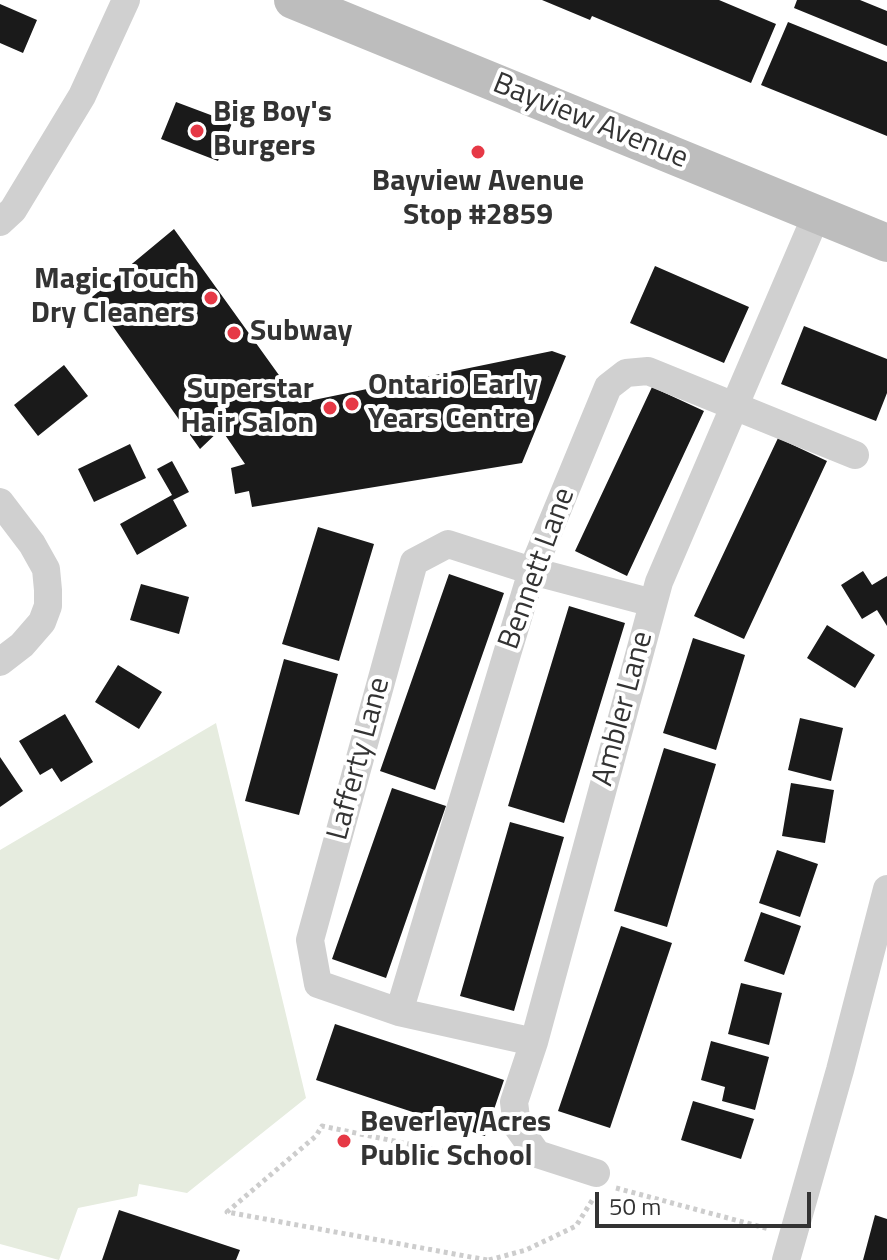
<!DOCTYPE html>
<html>
<head>
<meta charset="utf-8">
<style>
  body { margin:0 }
  #map { position:relative; width:887px; height:1260px; overflow:hidden; background:#fff; font-family:"Titillium Web",sans-serif }
  canvas { display:block }
  .scale { position:absolute; left:595px; top:1192px; width:216px; height:36px; box-sizing:border-box; border:4px solid #333; border-top:0; padding-left:10px; font-size:24px; line-height:28px; white-space:nowrap; color:#333; -webkit-text-stroke:6px #fff; paint-order:stroke }
</style>
</head>
<body>
<div id="map">
<canvas width="887" height="1260"></canvas>
<div class="scale">50 m</div>
</div>
<script>
const context = document.querySelector('canvas').getContext('2d');
context.lineJoin = 'round';
function fillPath(path, color) { context.fillStyle = color; context.fill(path, 'evenodd'); }
const shape = rows => new Path2D(rows.map(r => 'M' + r).join(''));
function strokePath(path, color, width, dash) { context.strokeStyle = color; context.lineWidth = width; context.lineCap = dash ? 'butt' : 'round'; context.setLineDash(dash || []); context.stroke(path); }
function drawText(font, color, halo, rows, align = 'center') {
  context.font = font + ' "Titillium Web",sans-serif'; context.lineWidth = 8; context.setLineDash([]); context.textBaseline = 'middle'; context.strokeStyle = halo; context.fillStyle = color; for (const [text, x, y, turn = 0] of rows) {
    context.save(); context.translate(x, y); context.rotate((+turn || 0) * Math.PI / 180); context.textAlign = isNaN(turn) ? turn : align; if (halo) context.strokeText(text, 0, 0); context.fillText(text, 0, 0); context.restore();
  }
}
const green = shape([
  [216,723,306,1098,187,1193,139,1184,137,1196,78,1208,59,1260,0,1244,0,850]
]);
const building = shape([
  [542,0,719,0,776,24,751,83,592,16,590,20],
  [797,0,860,0,887,11,887,46,794,8],
  [0,4,37,20,23,53,0,43],
  [788,22,887,62,887,136,761,85],
  [176,102,232,123,218,161,161,139],
  [174,229,299,403,552,351,566,356,522,463,252,507,249,491,235,494,231,468,245,464,221,429,200,449,92,297],
  [655,266,749,307,724,363,630,323],
  [804,326,887,359,887,393,876,421,781,384],
  [64,365,88,396,38,436,14,405],
  [652,387,704,411,627,576,575,551],
  [778,438,827,461,744,639,694,616],
  [130,444,146,478,94,502,78,469],
  [172,461,189,492,173,500,187,526,137,555,120,524,172,495,157,469],
  [318,527,374,544,339,661,282,644],
  [863,571,872,585,887,576,887,626,877,610,862,619,841,585],
  [449,574,504,593,435,790,380,771],
  [141,584,189,597,179,634,130,620],
  [569,606,625,623,564,823,508,806],
  [827,625,875,655,855,688,807,658],
  [693,638,745,655,716,750,663,733],
  [284,659,338,674,299,815,245,801],
  [118,665,162,692,139,729,95,702],
  [65,714,93,762,61,782,52,768,40,775,19,741],
  [800,718,843,728,831,781,788,770],
  [664,748,716,764,667,927,614,911],
  [0,757,23,791,0,807],
  [791,783,834,790,825,843,782,836],
  [392,788,446,806,386,978,332,959],
  [510,822,564,837,514,1011,460,996],
  [777,850,818,864,800,917,759,903],
  [761,912,801,926,784,975,744,961],
  [621,926,672,943,610,1128,558,1111],
  [741,983,782,993,769,1045,728,1034],
  [335,1024,504,1080,485,1136,316,1080],
  [711,1041,769,1057,755,1110,722,1101,725,1087,701,1080],
  [693,1101,754,1119,741,1159,681,1140],
  [119,1210,240,1250,236,1260,102,1260],
  [875,1215,887,1219,887,1260,863,1260]
]);
const path = shape([
  [616,1188,769,1229],
  [487,1260,227,1212,316,1136,322,1126,509,1165],
  [489,1260,526,1250,576,1226,593,1199]
]);
const street = shape([
  [0,222,13,210,82,96,126,0],
  [0,502,32,544,46,569,48,590,48,606,42,622,22,645,0,662],
  [399,1012,532,571,608,387,626,373,648,371,855,455],
  [534,1042,399,1012,318,984,310,940,414,562,448,544,532,571,653,603],
  [596,1173,537,1154,517,1126,514,1102,534,1042,659,582,816,216],
  [786,1260,840,1070,887,889]
]);
const secondary = shape([
  [293,0,887,243]
]);
const markers = [
  [197,131,8,"#e63946"],
  [478,152,8,"#e63946"],
  [211,298,8,"#e63946"],
  [234,333,8,"#e63946"],
  [352,404,8,"#e63946"],
  [330,408,8,"#e63946"],
  [344,1141,8,"#e63946"]
];
const poiNames = [
  ["Big Boy's",213,114],
  ["Burgers",213,148],
  ["Bayview Avenue",478,183,"center"],
  ["Stop #2859",478,217,"center"],
  ["Magic Touch",195,281,"right"],
  ["Dry Cleaners",195,315,"right"],
  ["Subway",250,333],
  ["Ontario Early",368,387],
  ["Years Centre",368,421],
  ["Superstar",314,391,"right"],
  ["Hair Salon",314,425,"right"],
  ["Beverley Acres",360,1124],
  ["Public School",360,1158]
];
const streetNames = [
  ["Bayview Avenue",590,122,22],
  ["Bennett Lane",538,569,-70],
  ["Ambler Lane",624,709,-75],
  ["Lafferty Lane",360,759,-75]
];
fillPath(green, '#e6ecdf');
fillPath(building, '#1a1a1a');
strokePath(path, '#cdcdcd', 5, [4, 4]);
strokePath(street, '#d0d0d0', 28);
strokePath(secondary, '#bdbdbd', 38);
for (const [x, y, r, color] of markers) { const dot = new Path2D(); dot.arc(x, y, r, 0, 2 * Math.PI); context.fillStyle = color; context.fill(dot); strokePath(dot, '#fff', 3); }
drawText('bold 30px', '#333', '#fff', poiNames, 'left');
drawText('30px', '#333', '#fff', streetNames);
</script>
</body>
</html>
